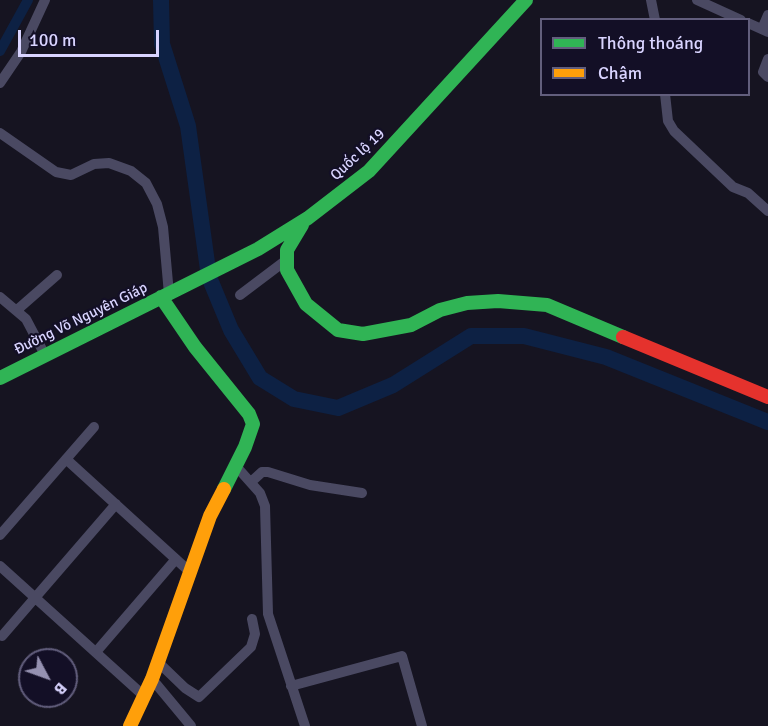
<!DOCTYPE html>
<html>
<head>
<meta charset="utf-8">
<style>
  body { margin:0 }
  #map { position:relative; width:768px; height:726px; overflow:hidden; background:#161421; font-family:Signika,sans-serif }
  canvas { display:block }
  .legend { position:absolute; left:540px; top:18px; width:210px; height:78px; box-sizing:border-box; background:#130f26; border:2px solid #625e7d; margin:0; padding:8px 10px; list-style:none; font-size:18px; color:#d9d4ff }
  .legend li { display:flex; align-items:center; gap:12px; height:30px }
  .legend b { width:30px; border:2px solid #625e7d }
  .north { position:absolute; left:18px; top:648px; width:60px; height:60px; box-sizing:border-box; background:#130f26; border:2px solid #625e7d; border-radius:50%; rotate:131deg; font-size:16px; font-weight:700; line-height:24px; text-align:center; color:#d9d4ff }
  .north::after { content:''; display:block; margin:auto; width:21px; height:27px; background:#9591b1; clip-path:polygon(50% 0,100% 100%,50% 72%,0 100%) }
  .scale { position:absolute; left:18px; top:30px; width:141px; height:27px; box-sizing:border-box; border:3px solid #d9d4ff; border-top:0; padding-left:8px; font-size:18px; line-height:21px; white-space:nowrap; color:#d9d4ff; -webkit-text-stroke:4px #130f26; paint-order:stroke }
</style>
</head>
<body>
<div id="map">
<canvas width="768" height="726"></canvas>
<ul class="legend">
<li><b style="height:8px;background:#30b455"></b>Thông thoáng</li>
<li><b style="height:8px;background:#ff9f0a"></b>Chậm</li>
</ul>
<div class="north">B</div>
<div class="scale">100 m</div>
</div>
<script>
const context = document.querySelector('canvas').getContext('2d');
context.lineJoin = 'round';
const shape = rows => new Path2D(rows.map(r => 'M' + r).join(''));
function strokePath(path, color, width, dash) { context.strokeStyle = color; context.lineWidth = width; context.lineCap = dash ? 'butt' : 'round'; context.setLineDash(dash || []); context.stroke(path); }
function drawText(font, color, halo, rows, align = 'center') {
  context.font = font + ' Signika,sans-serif'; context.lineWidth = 4.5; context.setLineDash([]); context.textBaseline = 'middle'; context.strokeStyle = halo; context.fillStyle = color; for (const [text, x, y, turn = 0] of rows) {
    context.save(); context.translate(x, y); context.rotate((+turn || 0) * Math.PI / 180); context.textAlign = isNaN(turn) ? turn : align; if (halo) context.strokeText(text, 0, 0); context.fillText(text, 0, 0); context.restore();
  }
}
const canal = shape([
  [0,51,28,0]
]);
const river = shape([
  [161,0,162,44,188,126,209,277,231,330,260,378,294,399,338,408,393,385,471,336,524,336,606,357,768,422]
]);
const street = shape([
  [651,0,655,20],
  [697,0,741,20],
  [748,23,768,32],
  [762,29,768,15],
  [768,59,763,72,768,77],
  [0,83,21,52,45,0],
  [665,94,668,121,674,131,733,187,748,193,768,211],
  [0,133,56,172,71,175,94,164,109,163,131,171,146,183,157,204,163,227,169,294],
  [240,295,285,261],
  [0,297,26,319,45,355],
  [17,310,57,275],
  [66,459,190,572],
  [235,465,260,493,265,506,268,614,305,726],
  [251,482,262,472,268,472,310,485,362,493],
  [0,535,94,427],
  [0,566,144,696],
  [2,636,116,504],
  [96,652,176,559],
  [158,662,185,688,199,697,251,647,255,634,252,619],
  [152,679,191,726],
  [291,686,402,656,422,726]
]);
const fast = shape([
  [302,225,287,250,287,270,306,304,338,330,363,334,411,325,440,310,467,303,498,301,547,305,623,337],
  [161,297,195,347,249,414,253,424,245,447,224,489],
  [0,378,258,249,308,218,369,171,526,0]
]);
const slow = shape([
  [130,726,152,679,210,516,224,489]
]);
const jam = shape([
  [623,337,768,397]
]);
const streetNames = [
  ["Quốc lộ 19",358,155,-43],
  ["Đường Võ Nguyên Giáp",81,319,-26]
];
strokePath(canal, '#0d2144', 10);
strokePath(river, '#0d2144', 16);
strokePath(street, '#4a4962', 10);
strokePath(fast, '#30b455', 14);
strokePath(slow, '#ff9f0a', 14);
strokePath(jam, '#e5322d', 14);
drawText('15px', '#d9d4ff', '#130f26', streetNames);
</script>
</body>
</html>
